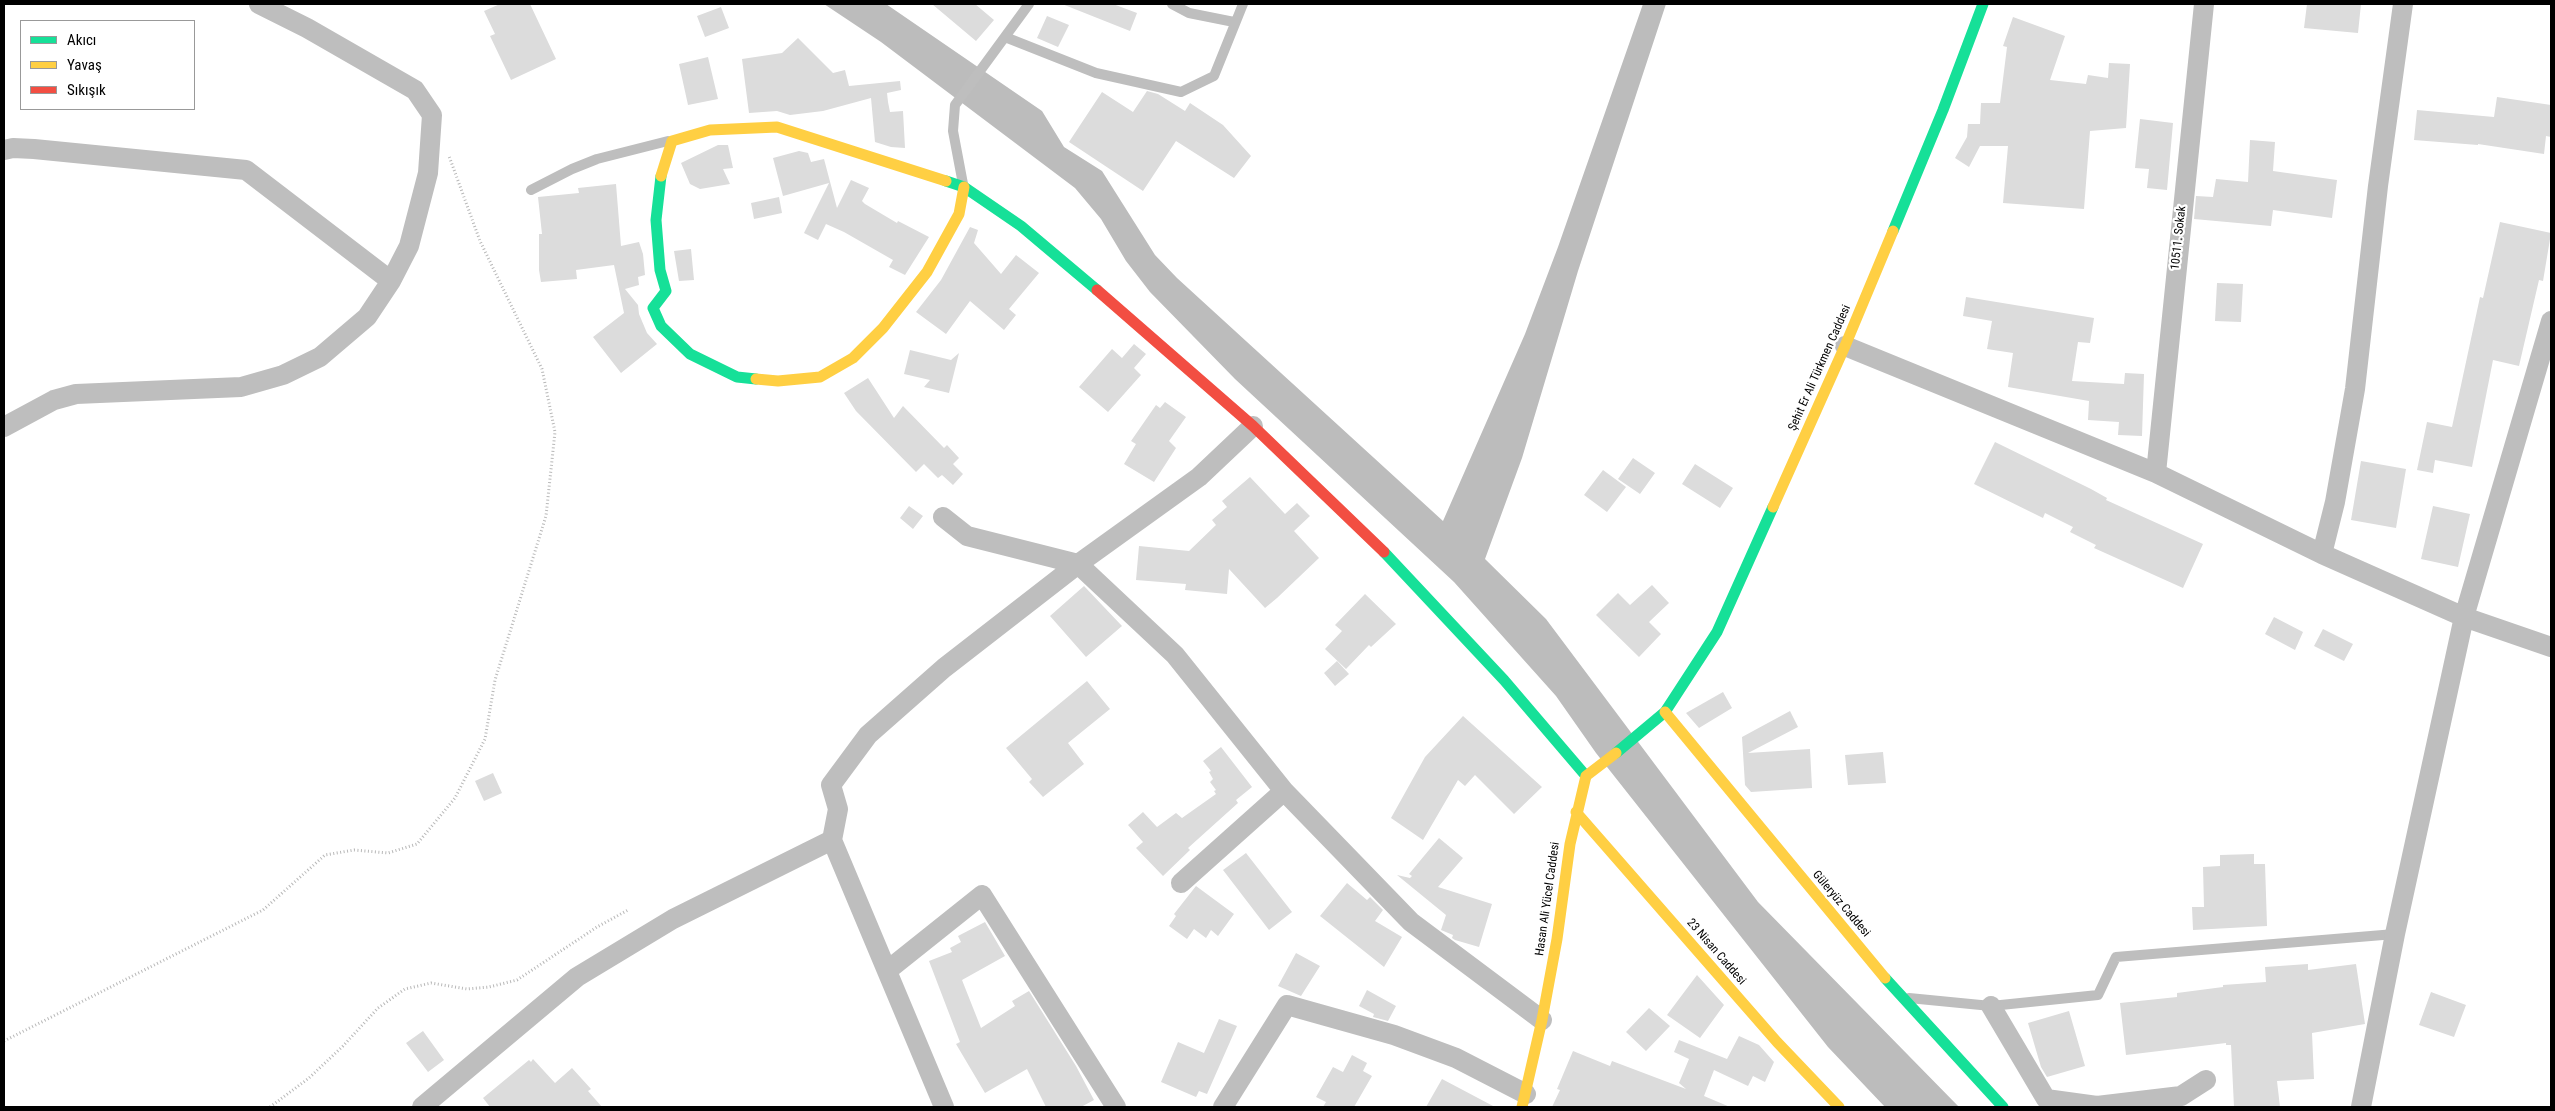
<!DOCTYPE html>
<html>
<head>
<meta charset="utf-8">
<style>
  body { margin:0 }
  #map { position:relative; width:2555px; height:1111px; overflow:hidden; background:#fff; font-family:"Roboto Condensed",sans-serif }
  canvas { display:block }
  .frame { position:absolute; inset:0; border:5px solid #000; pointer-events:none }
  .legend { position:absolute; left:20px; top:20px; width:175px; height:90px; box-sizing:border-box; background:#fff; border:1px solid #999; margin:0; padding:6px 9px; list-style:none; font-size:15px; color:#000 }
  .legend li { display:flex; align-items:center; gap:10px; height:25px }
  .legend b { width:25px; border:1px solid #999 }
</style>
</head>
<body>
<div id="map">
<canvas width="2555" height="1111"></canvas>
<div class="frame"></div>
<ul class="legend">
<li><b style="height:6px;background:#16e098"></b>Akıcı</li>
<li><b style="height:6px;background:#ffcf43"></b>Yavaş</li>
<li><b style="height:6px;background:#f24e42"></b>Sıkışık</li>
</ul>
</div>
<script>
const context = document.querySelector('canvas').getContext('2d');
context.lineJoin = 'round';
function fillPath(path, color) { context.fillStyle = color; context.fill(path, 'evenodd'); }
const shape = rows => new Path2D(rows.map(r => 'M' + r).join(''));
function strokePath(path, color, width, dash) { context.strokeStyle = color; context.lineWidth = width; context.lineCap = dash ? 'butt' : 'round'; context.setLineDash(dash || []); context.stroke(path); }
function drawText(font, color, halo, rows, align = 'center') {
  context.font = font + ' "Roboto Condensed",sans-serif'; context.lineWidth = 4.5; context.setLineDash([]); context.textBaseline = 'middle'; context.strokeStyle = halo; context.fillStyle = color; for (const [text, x, y, turn = 0] of rows) {
    context.save(); context.translate(x, y); context.rotate((+turn || 0) * Math.PI / 180); context.textAlign = isNaN(turn) ? turn : align; if (halo) context.strokeText(text, 0, 0); context.fillText(text, 0, 0); context.restore();
  }
}
const water = shape([
  [824,4,886,4,1042,111,1064,147,1102,171,1155,255,1177,278,1443,521,1525,334,1558,247,1643,4,1666,4,1578,271,1522,458,1485,559,1546,619,1758,902,1959,1107,1885,1107,1828,1047,1596,753,1556,696,1454,582,1235,379,1150,292,1126,261,1101,219,1075,188,881,42]
]);
const building = shape([
  [500,4,530,4,556,59,511,80,490,36,495,34,484,11],
  [932,4,975,4,994,20,976,41],
  [1062,4,1113,4,1137,13,1130,31],
  [2307,4,2361,4,2358,33,2304,28],
  [721,7,729,28,705,37,697,16],
  [1047,16,1069,25,1058,47,1037,38],
  [2013,17,2065,36,2050,80,2086,84,2088,75,2108,78,2109,63,2130,64,2126,128,2090,131,2084,209,2003,203,2008,146,1980,146,1969,167,1955,158,1967,137,1968,124,1980,124,1981,103,2000,103,2007,47,2003,46],
  [798,38,833,73,845,70,849,86,900,81,901,90,887,93,888,102,890,112,903,111,905,148,891,147,875,142,871,98,823,111,790,115,777,111,749,113,742,59,782,53],
  [708,57,718,99,688,105,679,64],
  [1147,91,1158,94,1185,111,1190,103,1223,125,1251,156,1234,178,1176,141,1143,191,1069,142,1102,92,1133,112],
  [2497,97,2551,105,2551,137,2546,136,2544,154,2478,144,2478,145,2414,140,2417,110,2494,117],
  [2140,119,2173,123,2167,190,2147,188,2149,169,2135,168],
  [2250,140,2275,142,2273,171,2337,180,2332,218,2273,210,2271,226,2194,219,2196,196,2213,197,2216,179,2248,182],
  [718,145,728,145,733,168,723,169,730,184,700,189,690,184,681,163],
  [799,151,808,153,811,162,824,159,837,208,851,180,869,188,862,201,865,204,897,223,898,221,929,237,905,275,889,267,893,260,844,232,826,224,818,240,804,233,829,183,783,196,773,158],
  [616,184,621,246,639,242,643,254,645,275,638,277,639,285,625,289,638,305,639,314,647,333,657,344,621,373,593,337,624,313,614,265,576,270,577,279,541,282,539,270,539,234,542,234,538,197,579,193,578,188],
  [779,197,782,213,754,219,751,203],
  [2500,222,2551,233,2543,281,2539,280,2519,366,2493,360,2472,467,2435,460,2433,473,2417,470,2427,422,2452,427,2480,297,2483,298],
  [970,227,978,230,974,243,1001,274,1016,255,1039,273,1009,309,1016,315,1004,330,970,301,946,334,916,312,941,280],
  [691,249,694,280,679,281,674,251],
  [2217,283,2243,284,2241,322,2215,321],
  [1966,297,2094,318,2090,343,2078,342,2072,381,2124,384,2125,373,2144,374,2142,436,2118,435,2119,422,2088,420,2089,401,2008,387,2013,353,1987,349,1992,321,1963,316],
  [1134,344,1146,354,1134,368,1141,375,1108,412,1079,387,1112,349,1122,358],
  [910,350,951,360,959,353,949,393,924,387,930,380,904,374],
  [868,378,894,418,903,406,944,448,947,445,959,458,953,464,963,474,953,485,942,475,938,478,924,464,916,472,856,411,844,393],
  [1165,402,1186,417,1169,441,1176,448,1154,482,1124,464,1136,444,1131,441,1156,405,1160,408],
  [1995,442,2091,489,2107,498,2106,500,2203,544,2183,588,2094,548,2096,545,2070,532,2073,527,2045,513,2043,518,1974,484],
  [1633,458,1655,473,1640,494,1618,479],
  [2361,461,2406,469,2396,528,2351,520],
  [1695,464,1733,488,1720,508,1682,484],
  [1603,470,1626,487,1607,512,1584,495],
  [1250,477,1285,514,1297,503,1310,516,1294,531,1319,558,1277,598,1265,608,1229,569,1227,594,1185,590,1186,584,1136,580,1139,546,1189,551,1216,525,1212,520,1227,507,1222,501],
  [909,506,923,516,913,529,900,518],
  [2433,506,2470,514,2458,567,2421,559],
  [1652,585,1669,603,1649,622,1661,634,1639,657,1596,615,1618,593,1630,605],
  [1084,586,1122,626,1086,657,1050,616],
  [1365,594,1396,624,1371,647,1369,645,1346,669,1325,649,1342,631,1335,625],
  [2274,617,2303,632,2295,650,2265,634],
  [2323,629,2353,644,2344,661,2314,646],
  [1337,661,1349,674,1335,686,1324,673],
  [1087,681,1110,709,1068,743,1084,764,1043,797,1029,782,1032,779,1006,748],
  [1723,692,1732,708,1699,728,1686,713],
  [1790,711,1798,727,1748,753,1810,749,1812,788,1751,792,1745,785,1742,737],
  [1463,716,1542,787,1514,814,1475,775,1465,786,1458,780,1423,840,1391,818,1425,757],
  [1221,747,1252,787,1236,800,1238,803,1188,848,1190,850,1163,876,1136,848,1143,842,1128,825,1143,812,1157,827,1176,813,1182,818,1216,794,1214,791,1216,790,1210,782,1213,779,1209,772,1211,771,1203,761],
  [1883,752,1886,783,1848,785,1845,755],
  [493,773,502,793,484,801,475,781],
  [1439,838,1463,858,1438,887,1492,904,1479,947,1455,940,1452,938,1453,935,1441,930,1446,915,1397,875,1410,878,1412,876,1409,874],
  [1246,853,1292,912,1269,930,1223,870],
  [2254,854,2254,864,2265,864,2267,926,2193,930,2192,907,2204,907,2203,867,2220,866,2220,855],
  [1347,883,1367,900,1370,897,1383,910,1375,921,1402,937,1384,967,1320,916],
  [1196,886,1234,914,1218,936,1211,930,1206,938,1194,929,1187,939,1169,926,1176,916,1174,914],
  [985,922,1005,956,962,980,981,1028,1015,1006,1012,1001,1029,991,1076,1066,1094,1100,1081,1107,1046,1107,1027,1069,985,1093,956,1044,960,1042,929,961,952,952,950,948,961,942,958,936],
  [1296,953,1320,966,1301,996,1278,986],
  [2308,964,2308,970,2356,964,2365,1024,2312,1033,2314,1079,2277,1081,2280,1107,2234,1107,2231,1045,2226,1045,2226,1043,2126,1055,2120,1003,2177,997,2177,993,2223,987,2223,985,2266,982,2265,967],
  [1697,975,1724,1005,1700,1038,1667,1015],
  [1367,990,1396,1006,1388,1021,1373,1017,1374,1014,1359,1006],
  [2431,992,2466,1005,2454,1037,2419,1025],
  [1649,1008,1670,1026,1646,1051,1626,1032],
  [2069,1011,2085,1066,2047,1077,2041,1067,2028,1023],
  [1219,1019,1237,1026,1207,1094,1199,1091,1196,1097,1161,1082,1178,1042,1204,1053],
  [423,1031,444,1060,428,1072,406,1043],
  [1739,1036,1759,1045,1774,1062,1765,1082,1753,1076,1748,1086,1714,1070,1704,1096,1730,1107,1552,1107,1560,1090,1557,1089,1573,1051,1610,1066,1612,1061,1686,1089,1679,1083,1689,1059,1674,1052,1679,1040,1727,1059],
  [1352,1055,1367,1063,1363,1071,1372,1076,1354,1107,1323,1107,1326,1102,1316,1097,1333,1067,1343,1072],
  [533,1059,555,1083,572,1068,591,1089,588,1091,602,1107,490,1107,483,1098,529,1060,531,1062],
  [1442,1079,1495,1107,1426,1107]
]);
const path = shape([
  [4,1041,263,910,325,855,354,850,388,853,417,844,455,798,485,739,495,680,546,516,555,432,542,369,480,241,449,156],
  [270,1107,309,1078,343,1046,378,1008,405,989,431,983,467,989,489,987,517,980,597,927,628,910]
]);
const lane = shape([
  [1172,4,1189,13,1234,22],
  [1005,37,1096,73,1181,92,1214,76,1243,4],
  [963,184,953,131,955,105,1029,4],
  [531,190,572,169,597,159,668,141],
  [1909,998,1991,1006,2098,995,2116,957,2395,934]
]);
const street = shape([
  [4,150,13,148,34,149,246,170,391,281],
  [1845,346,2156,473,2322,554,2464,617,2551,321],
  [4,427,54,400,76,394,241,387,283,375,320,357,367,317,391,281,409,246,428,173,432,115,415,90,307,28,259,4],
  [2156,473,2204,4],
  [943,517,967,536,1078,564,1175,655,1284,791,1411,922,1542,1020],
  [2322,554,2335,502,2355,389,2378,186,2403,4],
  [1181,883,1284,791],
  [888,970,982,895,1116,1107],
  [1991,1006,2046,1099,2097,1106,2181,1096,2206,1080],
  [422,1107,577,977,673,919,832,840],
  [944,1107,832,840,838,809,831,785,868,735,944,668,1078,564,1199,477,1253,426],
  [1223,1107,1287,1005,1394,1035,1456,1058,1526,1094],
  [2361,1107,2395,934,2464,617,2551,647]
]);
const fast = shape([
  [661,176,656,220,660,270,666,291,653,308,661,326,690,354,737,377,756,379],
  [946,181,964,187,1021,226,1097,290],
  [1893,231,1943,110,1983,4],
  [1384,552,1504,680,1586,776],
  [1616,753,1665,712,1717,632,1773,507],
  [1885,978,2003,1107]
]);
const slow = shape([
  [661,176,672,141,710,130,777,127,946,181],
  [756,379,778,381,820,377,853,358,883,328,927,272,959,214,964,187],
  [1773,507,1845,346,1893,231],
  [1665,712,1885,978],
  [1576,812,1777,1042,1839,1107],
  [1522,1107,1542,1020,1557,939,1570,844,1586,776,1616,753]
]);
const jam = shape([
  [1097,290,1253,426,1384,552]
]);
const streetNames = [
  ["10511. Sokak",2179,238,-84],
  ["Şehit Er Ali Türkmen Caddesi",1820,368,-66],
  ["Hasan Ali Yücel Caddesi",1548,899,-82],
  ["Güleryüz Caddesi",1841,904,50],
  ["23 Nisan Caddesi",1716,952,49]
];
fillPath(water, '#bcbcbc');
fillPath(building, '#dcdcdc');
strokePath(path, '#b8b8b8', 3, [1, 2.5]);
strokePath(lane, '#bebebe', 10);
strokePath(street, '#bebebe', 20);
strokePath(fast, '#16e098', 11);
strokePath(slow, '#ffcf43', 11);
strokePath(jam, '#f24e42', 11);
drawText('12px', '#000', '#fff', streetNames);
</script>
</body>
</html>
